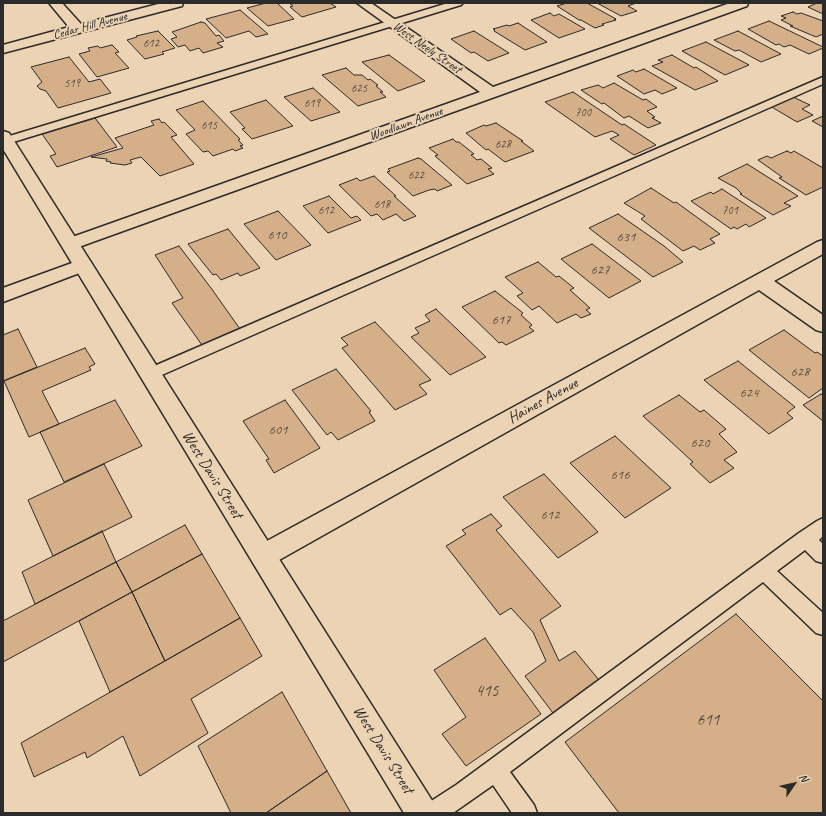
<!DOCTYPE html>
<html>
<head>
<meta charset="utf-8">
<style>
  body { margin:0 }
  #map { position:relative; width:826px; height:816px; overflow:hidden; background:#ebd3b3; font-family:Caveat,sans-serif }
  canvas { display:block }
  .frame { position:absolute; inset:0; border:4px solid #2b2b2b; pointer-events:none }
  .north { position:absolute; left:774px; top:764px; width:40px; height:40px; -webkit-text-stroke:3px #ebd3b3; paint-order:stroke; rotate:56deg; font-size:11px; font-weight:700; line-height:16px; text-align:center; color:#2b2b2b }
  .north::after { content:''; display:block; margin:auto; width:14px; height:18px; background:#2b2b2b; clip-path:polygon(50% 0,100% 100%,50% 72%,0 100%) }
</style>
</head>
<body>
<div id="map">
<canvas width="826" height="816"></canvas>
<div class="frame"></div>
<div class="north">N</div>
</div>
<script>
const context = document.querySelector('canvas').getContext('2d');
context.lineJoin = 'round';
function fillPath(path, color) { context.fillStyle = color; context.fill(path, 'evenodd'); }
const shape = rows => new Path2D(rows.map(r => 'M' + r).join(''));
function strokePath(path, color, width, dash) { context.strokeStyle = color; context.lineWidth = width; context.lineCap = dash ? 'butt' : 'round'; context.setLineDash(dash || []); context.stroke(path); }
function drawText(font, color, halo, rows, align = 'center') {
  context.font = font + ' Caveat,sans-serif'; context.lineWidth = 4; context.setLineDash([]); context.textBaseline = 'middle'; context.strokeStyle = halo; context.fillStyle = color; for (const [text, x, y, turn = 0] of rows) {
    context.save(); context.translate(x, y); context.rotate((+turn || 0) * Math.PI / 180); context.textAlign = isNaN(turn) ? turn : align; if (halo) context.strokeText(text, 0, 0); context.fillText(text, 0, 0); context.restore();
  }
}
const building = shape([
  [266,3,277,3,294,19,268,26,247,8,266,3],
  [289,3,330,3,336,7,302,17,290,7,293,6,289,3],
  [567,3,587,3,616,19,614,19,616,20,602,24,604,25,595,28,581,20,579,20,557,6,567,3],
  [597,3,636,3,628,6,637,11,621,16,597,3],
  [817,3,823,3,823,14,808,7,817,3],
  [240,10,268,34,256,37,249,31,226,38,206,19,240,10],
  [793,12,797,14,801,13,823,21,823,34,816,37,790,26,793,26,781,20,786,18,781,16,793,12],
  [550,13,554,16,559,14,585,29,559,38,531,20,550,13],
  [769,21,823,47,823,48,809,54,790,45,784,47,779,44,776,45,748,29,769,21],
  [201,22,205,23,216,36,219,35,224,41,217,43,223,47,203,53,199,48,190,51,185,45,178,47,171,39,177,37,172,32,201,22],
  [518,23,547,42,525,50,494,31,495,30,493,29,507,25,509,26,518,23],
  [158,31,175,48,162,52,164,54,145,59,127,40,137,37,136,36,158,31],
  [474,31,509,53,488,61,474,52,471,53,451,39,474,31],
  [738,31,781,54,761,62,739,50,735,51,714,40,738,31],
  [706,42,749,65,725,75,682,51,706,42],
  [112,45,119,52,115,53,129,68,97,77,79,54,90,51,88,48,98,46,100,48,112,45],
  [389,55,425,81,398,91,362,62,389,55],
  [672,55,694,68,696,67,718,81,695,90,652,66,663,62,658,60,672,55],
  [69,57,89,82,100,79,111,93,58,108,46,91,40,89,37,86,42,82,31,67,69,57],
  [346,68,354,75,362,75,368,80,370,79,378,85,376,86,383,92,380,92,386,97,358,106,322,75,346,68],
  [644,69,677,88,662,94,655,90,644,94,617,76,633,70,636,72,644,69],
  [614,83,643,100,646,99,657,107,647,111,655,117,652,118,661,123,648,128,629,116,624,118,604,103,602,104,581,90,598,85,603,88,614,83],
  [313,88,340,112,311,121,284,97,313,88],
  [573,92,622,125,624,124,656,145,634,155,610,139,619,135,612,131,595,137,545,102,573,92],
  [793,97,810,105,802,109,813,115,797,122,770,106,793,97],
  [266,100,293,126,252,139,242,129,245,128,230,112,266,100],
  [203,101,240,139,238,140,243,145,240,146,243,148,235,151,233,149,213,156,208,151,203,152,186,134,195,130,176,110,203,101],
  [823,116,823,127,812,121,823,116],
  [95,118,117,147,57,167,50,156,56,154,42,134,95,118],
  [159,119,162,123,164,122,177,135,171,137,194,164,160,176,141,157,130,160,132,163,125,165,110,163,111,162,106,161,107,159,91,157,123,148,115,138,154,125,151,121,159,119],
  [496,123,523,141,521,141,534,151,505,162,488,149,486,150,466,133,484,125,486,126,496,123],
  [453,139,456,142,459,142,474,154,471,155,477,160,481,159,492,168,488,169,494,174,467,184,435,156,438,155,429,148,453,139],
  [787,151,791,153,794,151,823,168,823,187,806,195,779,178,782,177,758,160,767,156,771,158,787,151],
  [418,158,421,159,452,185,437,191,435,189,429,190,413,196,387,172,390,171,388,169,418,158],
  [747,164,798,196,784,203,791,206,773,215,740,194,742,194,736,188,718,178,747,164],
  [374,176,396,196,394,196,416,216,404,221,396,214,383,220,377,214,371,216,339,185,357,178,360,181,374,176],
  [651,188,674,203,676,202,720,234,710,239,715,243,700,250,694,246,683,251,641,219,645,216,624,203,651,188],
  [722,189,766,218,749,227,746,224,737,229,734,227,731,229,691,201,711,192,713,194,722,189],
  [329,196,351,218,357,216,361,220,328,233,303,206,329,196],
  [278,211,311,245,276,260,244,224,278,211],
  [618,214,664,246,683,262,653,277,589,228,618,214],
  [228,229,260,268,240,276,238,273,221,280,216,274,213,275,188,244,228,229],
  [592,244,641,281,609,298,561,259,592,244],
  [179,246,211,288,240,329,202,345,172,303,183,298,155,255,179,246],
  [538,262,556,277,559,276,574,288,570,290,590,308,586,310,591,314,581,318,576,314,557,323,539,306,532,310,517,296,523,293,505,277,538,262],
  [495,291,523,313,521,315,532,325,529,327,534,331,506,345,502,342,499,343,462,307,495,291],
  [436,309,486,357,450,375,411,337,419,333,415,328,430,321,425,315,436,309],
  [375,322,431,380,419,385,427,394,395,410,342,348,348,345,341,338,375,322],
  [18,329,37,367,3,381,3,335,18,329],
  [784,330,815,353,817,352,823,356,823,388,809,398,749,350,784,330],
  [85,348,95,364,89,367,91,370,42,391,59,424,29,437,4,381,85,348],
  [738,361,795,407,787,413,793,418,769,434,704,380,738,361],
  [336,369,371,411,369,412,375,421,338,440,331,432,327,435,292,390,336,369],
  [821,394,823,396,823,421,803,405,821,394],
  [679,395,700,412,704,410,726,429,719,434,737,452,724,460,734,468,710,483,690,464,693,462,643,416,679,395],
  [115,400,142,446,64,482,40,432,115,400],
  [285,400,320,448,274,473,266,460,269,459,243,421,285,400],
  [615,436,671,488,625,518,570,463,615,436],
  [104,464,132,517,53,556,28,500,104,464],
  [544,474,598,532,558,558,503,497,544,474],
  [491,514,502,526,496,530,561,606,540,620,559,661,575,651,599,680,553,713,525,676,546,661,533,632,511,608,500,615,446,546,466,534,462,530,491,514],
  [185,525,202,554,132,592,116,562,185,525],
  [102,531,116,562,35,604,22,572,102,531],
  [202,554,240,618,165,661,132,592,202,554],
  [116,562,132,592,3,662,3,621,116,562],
  [132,592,165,661,110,692,79,621,132,592],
  [736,614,823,701,823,813,619,813,565,742,736,614],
  [240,618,262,656,191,699,208,733,140,776,123,736,87,758,85,752,34,777,21,743,240,618],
  [485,638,541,714,466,766,442,734,466,717,434,670,485,638],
  [282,692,327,771,266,813,231,813,198,746,282,692],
  [327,771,351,813,266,813,327,771]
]);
const lane = shape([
  [448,3,463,3,461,5,10,143,3,144,3,138,448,3],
  [823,77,823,84,155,378,150,380,145,378,142,374,145,370,823,77],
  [823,518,823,536,819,540,823,544,823,563,816,561,805,550,777,571,823,613,823,635,816,633,763,582,510,772,534,805,537,813,512,813,493,785,453,813,422,813,425,805,456,785,799,533,817,521,823,518]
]);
const street = shape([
  [49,3,62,3,81,24,162,3,183,3,182,6,3,53,3,45,69,27,49,3],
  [357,3,371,3,493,87,730,3,748,3,747,6,76,248,70,250,64,248,61,244,64,240,480,92,357,3],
  [823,240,823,254,774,281,823,315,823,332,816,330,759,290,272,564,263,567,254,564,250,556,254,548,817,242,823,240],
  [83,259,90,261,92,265,90,269,3,302,3,288,83,259]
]);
const secondary = shape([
  [3,131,9,133,11,136,433,802,438,813,404,813,3,149,3,131]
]);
const farNumbernames = [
  ["612",151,44],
  ["519",72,84],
  ["625",359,89],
  ["619",312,104],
  ["700",583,113],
  ["615",209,126],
  ["628",503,145],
  ["622",416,176],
  ["618",382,205],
  ["612",326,211],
  ["701",730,211]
];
const farStreetnames = [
  ["Cedar Hill Avenue",90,26,-15],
  ["West Neely Street",427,48,35],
  ["Woodlawn Avenue",406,124,-20]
];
const numberNames = [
  ["610",277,235],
  ["631",626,237],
  ["627",600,270],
  ["617",501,320],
  ["628",800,372],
  ["624",749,393],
  ["601",278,430],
  ["620",700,443],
  ["616",620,475],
  ["612",550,515]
];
const streetNames = [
  ["Haines Avenue",543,401,-29],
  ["West Davis Street",212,475,58],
  ["West Davis Street",383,750,58]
];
const nearNumbernames = [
  ["415",487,692],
  ["611",708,721]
];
fillPath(building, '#d5af88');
strokePath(building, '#2b2b2b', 1);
strokePath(lane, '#2b2b2b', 3);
strokePath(street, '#2b2b2b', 3);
strokePath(secondary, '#2b2b2b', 3);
fillPath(lane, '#ebd3b3');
fillPath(street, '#ebd3b3');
fillPath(secondary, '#ebd3b3');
drawText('12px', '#564c42', null, farNumbernames);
drawText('13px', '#2b2b2b', '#ebd3b3', farStreetnames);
drawText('14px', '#564c42', null, numberNames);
drawText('16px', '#2b2b2b', '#ebd3b3', streetNames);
drawText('17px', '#564c42', null, nearNumbernames);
</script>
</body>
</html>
